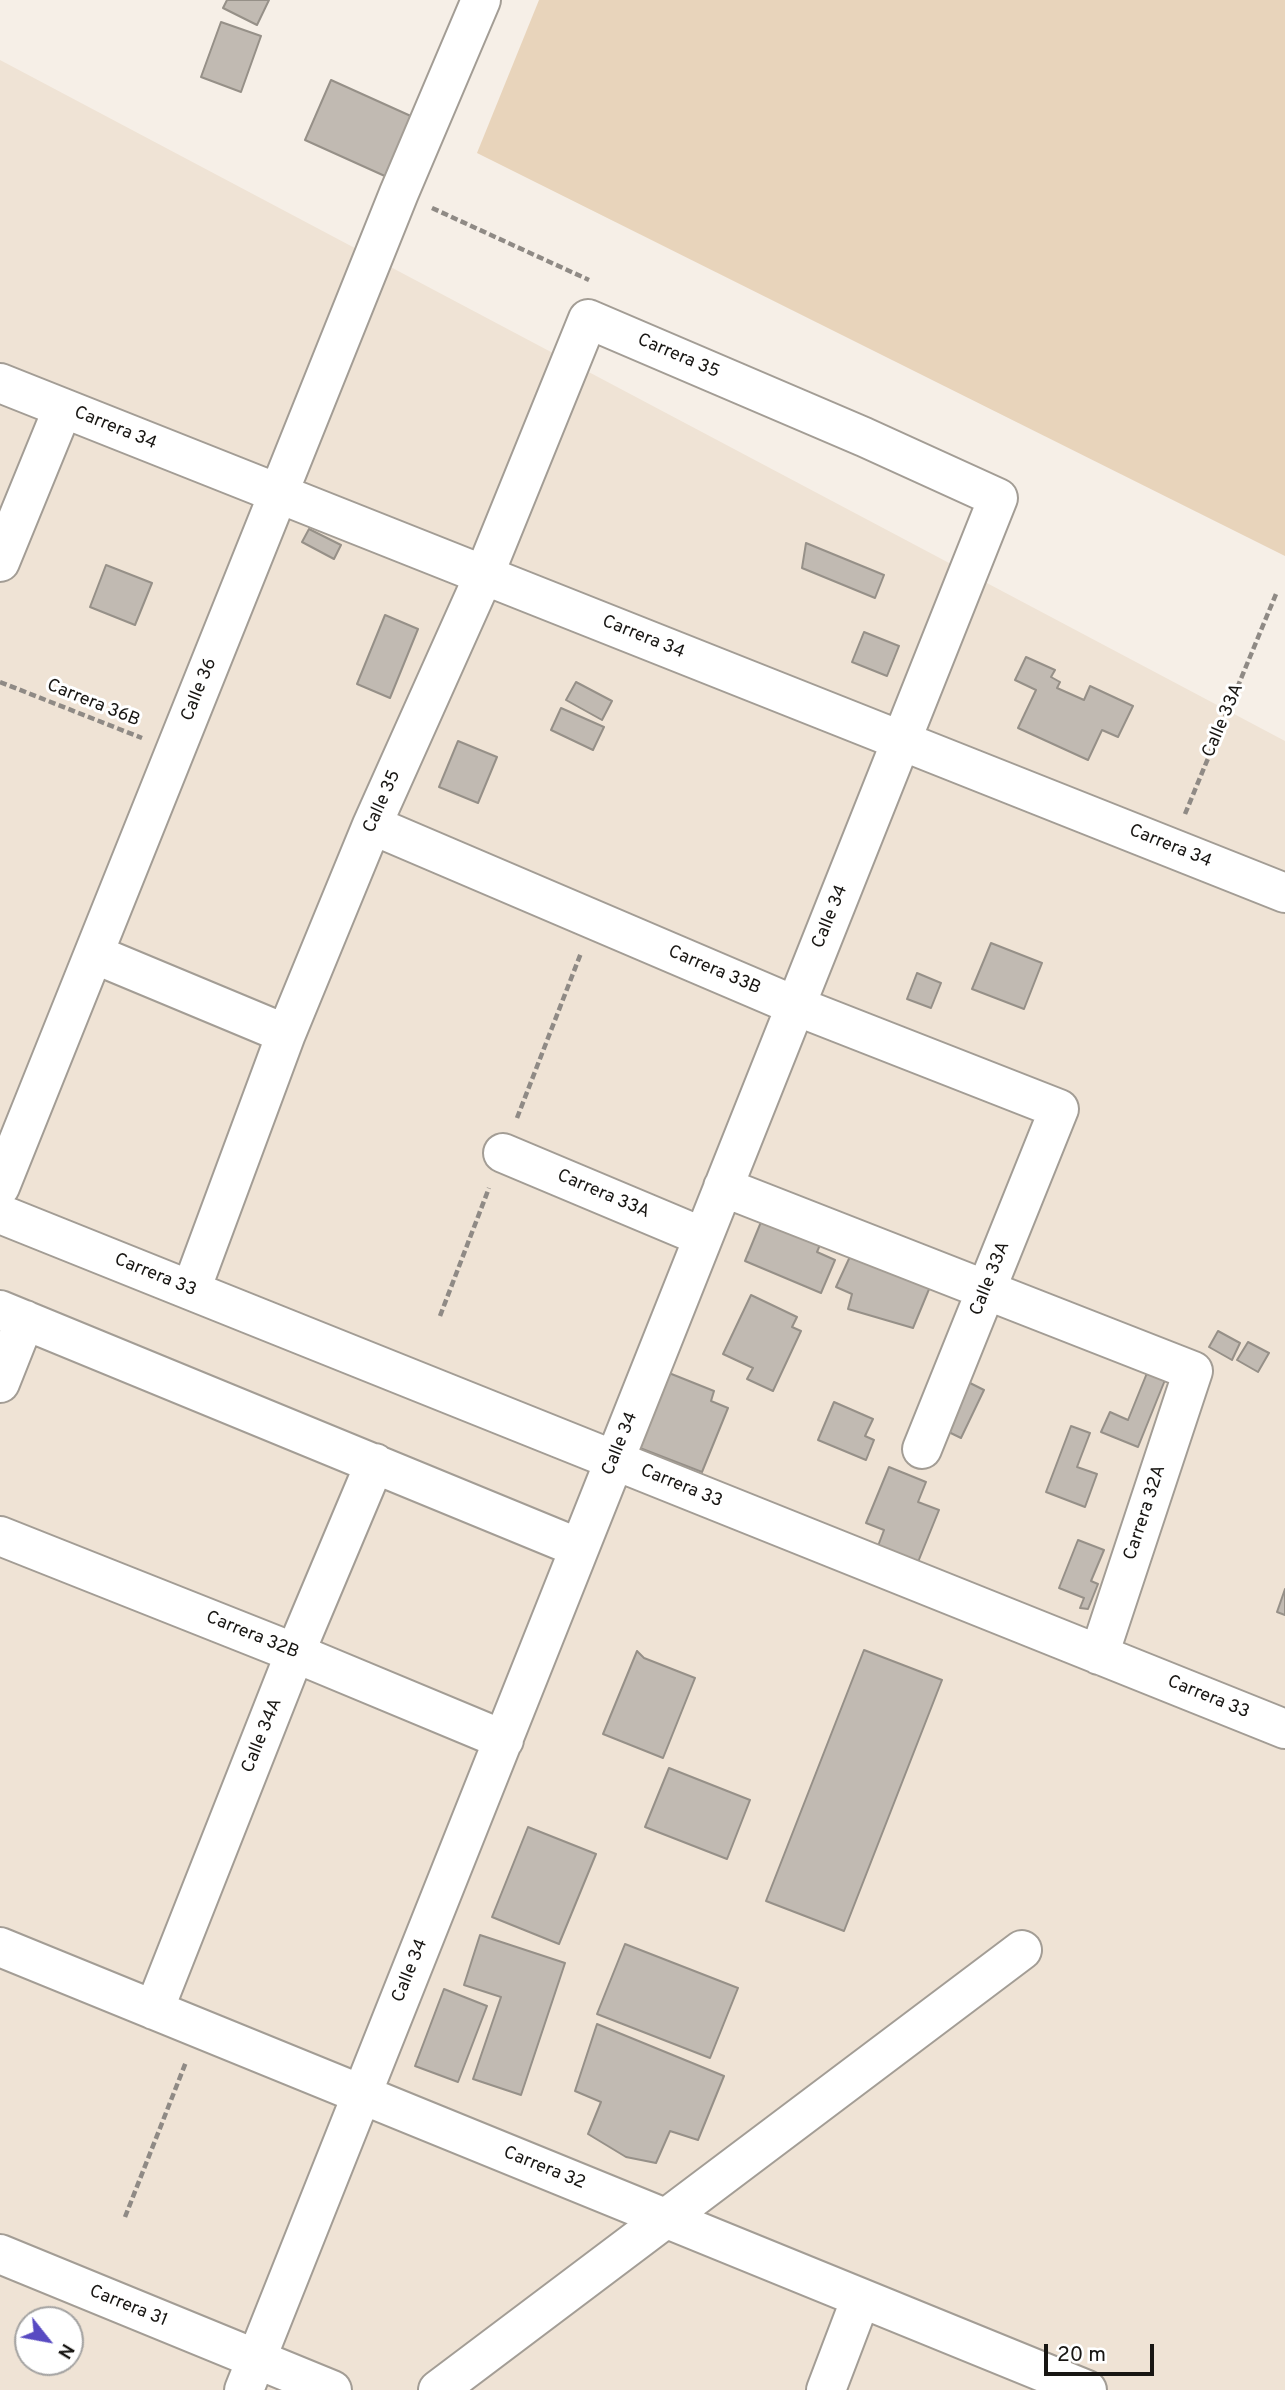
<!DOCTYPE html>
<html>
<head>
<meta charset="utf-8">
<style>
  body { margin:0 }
  #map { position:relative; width:1285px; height:2390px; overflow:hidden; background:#f6efe7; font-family:Overpass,sans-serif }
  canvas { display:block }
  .north { position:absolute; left:14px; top:2306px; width:70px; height:70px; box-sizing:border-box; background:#fff; border:2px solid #a3a2a1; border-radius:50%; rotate:121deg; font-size:19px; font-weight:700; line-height:28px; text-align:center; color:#181613 }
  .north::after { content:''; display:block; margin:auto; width:24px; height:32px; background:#584ac2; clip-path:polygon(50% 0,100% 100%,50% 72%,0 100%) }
  .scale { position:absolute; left:1044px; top:2344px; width:110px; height:32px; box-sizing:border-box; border:4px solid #181613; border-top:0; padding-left:9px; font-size:21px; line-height:24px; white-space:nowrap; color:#181613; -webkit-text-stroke:5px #fff; paint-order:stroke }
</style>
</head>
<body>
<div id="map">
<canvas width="1285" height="2390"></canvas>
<div class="north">N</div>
<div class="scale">20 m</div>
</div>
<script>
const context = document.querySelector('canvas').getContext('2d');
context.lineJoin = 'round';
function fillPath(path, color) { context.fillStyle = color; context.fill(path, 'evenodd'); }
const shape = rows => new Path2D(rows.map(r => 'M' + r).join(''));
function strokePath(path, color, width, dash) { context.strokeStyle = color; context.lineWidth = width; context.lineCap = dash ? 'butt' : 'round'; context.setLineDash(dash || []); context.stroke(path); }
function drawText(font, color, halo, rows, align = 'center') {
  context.font = font + ' Overpass,sans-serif'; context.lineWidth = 6; context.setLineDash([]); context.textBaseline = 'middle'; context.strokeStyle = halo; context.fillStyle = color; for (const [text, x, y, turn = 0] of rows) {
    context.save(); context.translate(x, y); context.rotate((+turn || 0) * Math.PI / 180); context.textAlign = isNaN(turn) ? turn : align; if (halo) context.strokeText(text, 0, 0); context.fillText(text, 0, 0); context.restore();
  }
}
const built = shape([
  [0,60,1285,741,1285,2390,0,2390],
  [28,2320,70,2320,70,2362,28,2362]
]);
const green = shape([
  [539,0,1285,0,1285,556,477,153]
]);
const building = shape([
  [227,0,269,0,257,25,223,8,227,0],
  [221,22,261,36,241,92,201,77,221,22],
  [331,80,413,117,387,177,305,140,331,80],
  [309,529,341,545,334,559,302,542,309,529],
  [806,543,884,575,875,598,802,568,806,543],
  [106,565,152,583,135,625,90,607,106,565],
  [385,615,418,629,390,698,357,684,385,615],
  [864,632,899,646,887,676,852,662,864,632],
  [1026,657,1055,670,1051,677,1060,682,1057,688,1084,700,1090,686,1133,706,1118,737,1102,730,1088,760,1018,728,1036,690,1015,680,1026,657],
  [576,682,612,701,602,720,566,700,576,682],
  [561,708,604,727,593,750,551,730,561,708],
  [458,741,497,757,478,803,439,787,458,741],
  [991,943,1042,963,1024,1009,972,989,991,943],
  [917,973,941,983,931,1008,907,999,917,973],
  [761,1222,775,1228,778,1222,822,1240,817,1252,835,1260,821,1293,745,1261,761,1222],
  [853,1250,932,1282,913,1328,848,1309,852,1294,836,1287,853,1250],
  [751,1295,797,1317,792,1327,801,1331,773,1391,747,1379,753,1368,723,1354,751,1295],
  [1218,1331,1240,1343,1232,1360,1209,1347,1218,1331],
  [1248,1342,1269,1353,1258,1372,1237,1360,1248,1342],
  [948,1372,984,1390,961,1438,924,1420,948,1372],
  [669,1373,714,1391,711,1401,728,1408,702,1472,640,1448,669,1373],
  [1147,1373,1165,1380,1138,1447,1101,1432,1110,1412,1128,1420,1147,1373],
  [834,1402,873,1419,865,1436,874,1440,866,1460,818,1440,834,1402],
  [1071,1426,1090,1433,1077,1467,1097,1474,1085,1507,1046,1492,1071,1426],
  [889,1467,926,1482,918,1502,939,1510,918,1562,878,1546,884,1530,866,1523,889,1467],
  [1078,1540,1104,1550,1091,1581,1098,1584,1088,1609,1080,1608,1084,1598,1059,1588,1078,1540],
  [1285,1589,1285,1615,1277,1612,1285,1589],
  [864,1650,942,1680,844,1931,766,1901,864,1650],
  [637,1651,644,1658,695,1678,663,1758,603,1734,637,1651],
  [669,1768,750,1800,727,1859,645,1827,669,1768],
  [528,1827,596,1854,559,1944,492,1917,528,1827],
  [480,1935,565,1963,521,2095,473,2079,501,1997,464,1985,480,1935],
  [625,1944,738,1988,710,2058,597,2014,625,1944],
  [444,1989,487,2006,458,2082,415,2066,444,1989],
  [597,2024,724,2076,698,2140,670,2131,656,2163,626,2157,588,2134,601,2102,575,2091,597,2024]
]);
const path = shape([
  [432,208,589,280],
  [0,682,142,738],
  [1185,814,1276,594],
  [517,1118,581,953],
  [440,1316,489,1188],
  [125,2217,186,2062]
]);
const street = shape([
  [0,383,1285,893],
  [0,562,63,408],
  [372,825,796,1006,1059,1109,922,1449],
  [94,954,286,1034],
  [503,1153,703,1237],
  [0,1187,399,193,481,0],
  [723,1187,1193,1371,1099,1655],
  [0,1214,1285,1729],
  [191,1290,286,1034,372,825,484,575,588,319,864,437,998,498,244,2390],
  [0,1310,579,1548],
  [0,1383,25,1320],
  [0,1536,295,1653,504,1740],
  [0,1947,1087,2390],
  [154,2010,295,1653,375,1463],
  [0,2254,332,2390],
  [438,2390,1022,1950],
  [826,2390,861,2298]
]);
const streetNames = [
  ["Carrera 35",678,357,23],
  ["Carrera 34",115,429,22],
  ["Carrera 34",643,638,22],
  ["Calle 36",200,690,-68],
  ["Carrera 36B",93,704,22],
  ["Calle 33A",1224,721,-67],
  ["Calle 35",383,802,-66],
  ["Carrera 34",1170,847,22],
  ["Calle 34",831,917,-68],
  ["Carrera 33B",714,971,23],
  ["Carrera 33A",603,1195,23],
  ["Carrera 33",155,1276,22],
  ["Calle 33A",991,1279,-68],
  ["Calle 34",621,1444,-68],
  ["Carrera 33",681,1487,22],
  ["Carrera 32A",1146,1513,-72],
  ["Carrera 32B",252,1636,22],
  ["Carrera 33",1208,1698,22],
  ["Calle 34A",263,1736,-68],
  ["Calle 34",411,1971,-68],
  ["Carrera 32",544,2169,22],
  ["Carrera 31",128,2307,22]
];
fillPath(built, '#efe3d5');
fillPath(green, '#e8d4bb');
fillPath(building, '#c1bab2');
strokePath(building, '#969088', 2);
strokePath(street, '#a39d95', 42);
strokePath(path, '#8f8a85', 4.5, [7, 3.5]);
strokePath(street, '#fff', 38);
drawText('18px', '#181613', '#fff', streetNames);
</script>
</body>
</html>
